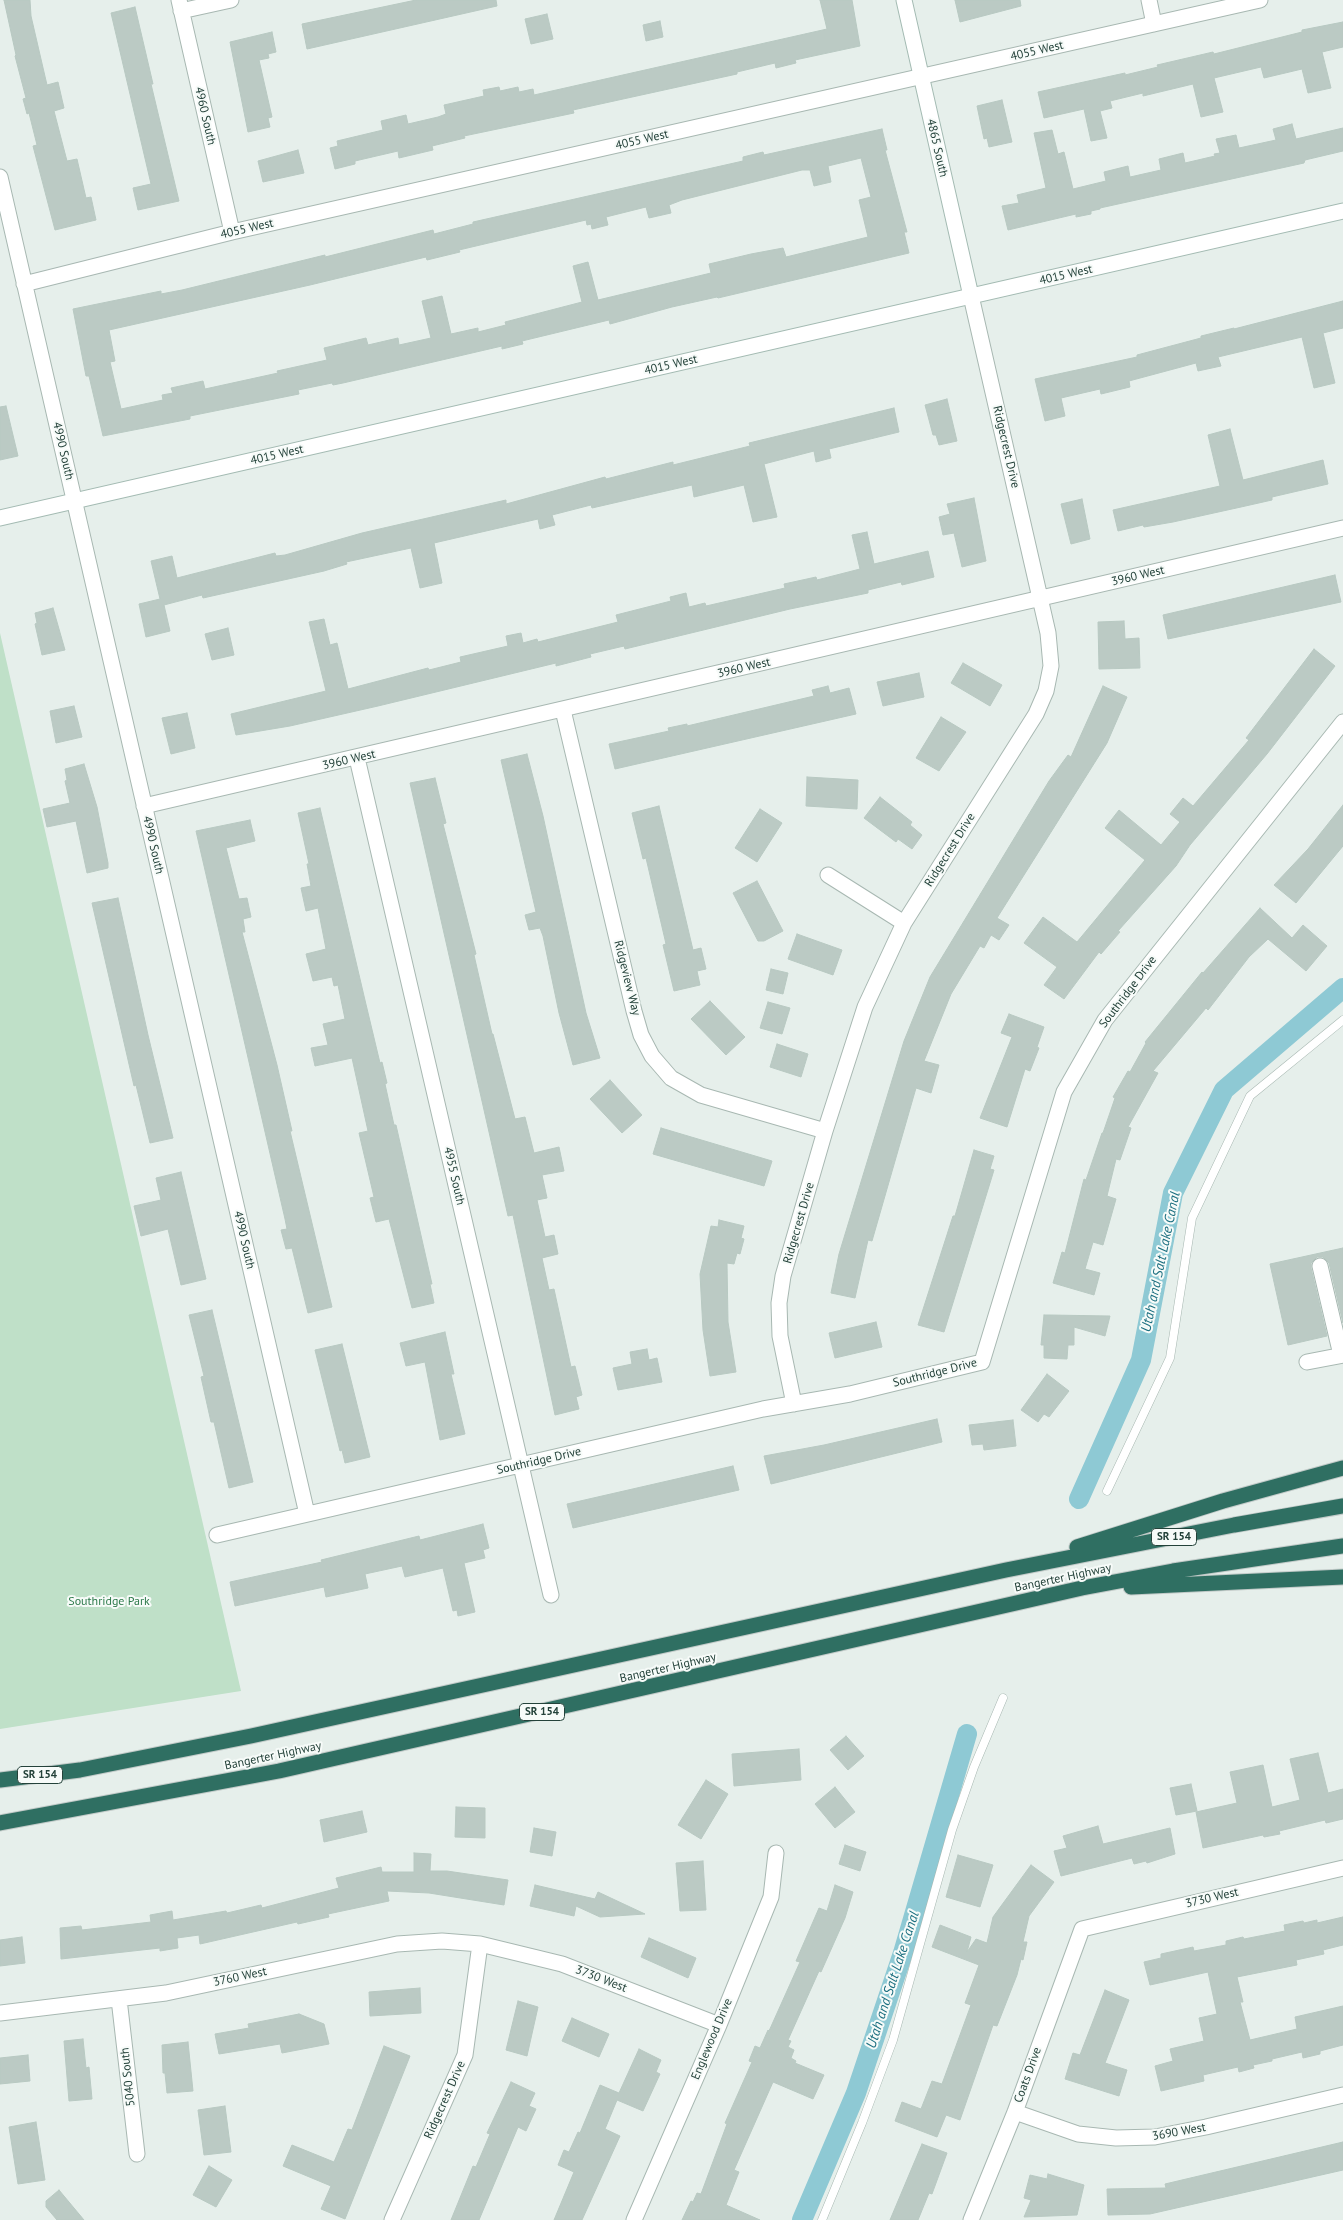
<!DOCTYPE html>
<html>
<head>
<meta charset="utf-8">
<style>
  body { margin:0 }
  canvas { display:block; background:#e6efeb }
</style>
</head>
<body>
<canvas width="1343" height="2220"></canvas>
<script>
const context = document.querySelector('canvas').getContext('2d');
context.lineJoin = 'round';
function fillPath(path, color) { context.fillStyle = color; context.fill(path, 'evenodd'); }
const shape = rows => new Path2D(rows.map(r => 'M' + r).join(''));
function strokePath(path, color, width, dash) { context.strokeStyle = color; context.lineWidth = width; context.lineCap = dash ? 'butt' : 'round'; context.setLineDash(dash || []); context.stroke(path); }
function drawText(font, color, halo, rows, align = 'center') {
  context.font = font + ' "PT Sans",sans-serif'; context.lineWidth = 4; context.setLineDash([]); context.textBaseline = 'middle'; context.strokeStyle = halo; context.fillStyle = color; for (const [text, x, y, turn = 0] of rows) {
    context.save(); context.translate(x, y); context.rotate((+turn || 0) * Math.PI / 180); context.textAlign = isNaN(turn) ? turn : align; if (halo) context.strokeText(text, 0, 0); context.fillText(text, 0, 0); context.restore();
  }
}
const green = shape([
  [0,633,241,1691,0,1729]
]);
const canal = shape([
  [1079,1499,1141,1360,1173,1193,1224,1090,1343,988],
  [802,2220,856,2093,903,1953,967,1734]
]);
const building = shape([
  [4,0,30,0,31,16,47,85,58,82,64,108,54,111,67,161,77,159,86,198,91,197,96,220,55,230,33,146,37,145,29,113,27,114,23,99,26,98,15,56,16,55,4,0],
  [416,0,496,0,497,6,307,49,302,24,416,0],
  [820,0,852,0,860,46,795,60,796,63,776,68,775,63,737,72,737,74,573,110,574,113,464,136,465,138,432,146,433,150,399,158,398,151,355,161,355,164,335,169,330,148,338,146,337,141,383,130,381,121,406,115,408,124,438,117,446,114,444,105,484,96,483,90,499,87,500,91,518,87,519,92,533,89,534,95,827,29,820,0],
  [955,0,1020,0,1021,6,960,22,955,0],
  [135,7,153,84,151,84,179,201,138,210,133,188,151,184,111,13,135,7],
  [547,14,553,39,531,44,525,19,547,14],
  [660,21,663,37,646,41,643,25,660,21],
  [1343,22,1343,47,1322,52,1331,88,1308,93,1302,69,1264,78,1261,67,1214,78,1223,112,1201,117,1193,84,1143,96,1143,93,1110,101,1112,108,1100,111,1107,138,1091,141,1084,109,1044,118,1038,92,1125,73,1125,75,1158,67,1157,65,1170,62,1213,52,1214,54,1302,32,1302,30,1343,22],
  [272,32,276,52,268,54,269,58,259,60,272,117,268,118,270,127,248,132,230,42,272,32],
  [1002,100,1012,142,989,147,987,138,984,139,977,106,1002,100],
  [1292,124,1296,139,1343,128,1343,151,1305,160,1304,163,1100,208,1100,209,1091,211,1091,214,1076,217,1076,214,1008,230,1002,206,1019,203,1017,195,1046,188,1034,133,1052,130,1058,154,1064,152,1073,189,1106,181,1104,172,1128,166,1130,177,1161,170,1159,159,1183,153,1185,163,1215,156,1214,154,1220,153,1216,139,1236,135,1239,148,1276,140,1273,129,1292,124],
  [882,129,887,150,885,150,907,232,904,232,909,253,718,298,717,297,672,307,610,324,609,320,522,341,523,344,502,349,502,346,343,383,333,385,332,383,298,390,299,394,190,416,190,419,103,436,89,376,86,376,73,309,161,291,161,294,182,290,325,255,325,257,433,230,434,234,473,224,473,222,743,161,743,157,763,152,764,155,882,129],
  [861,158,871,197,859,200,868,237,786,257,783,248,751,254,709,264,711,273,598,300,588,262,573,266,582,302,505,322,506,325,478,332,478,328,451,334,442,296,422,301,431,338,399,345,398,338,368,345,366,338,324,348,327,360,277,371,278,373,205,389,203,381,171,388,173,393,162,395,163,400,121,409,110,362,115,361,109,330,310,285,426,257,427,260,460,252,459,250,586,220,587,225,591,224,592,229,608,225,606,217,646,207,649,218,671,213,669,205,682,200,802,170,810,170,814,186,831,182,828,166,861,158],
  [298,150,304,173,263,182,258,161,298,150],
  [1343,301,1343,328,1323,333,1335,383,1314,388,1302,337,1218,357,1221,366,1198,371,1196,363,1129,381,1130,387,1101,394,1100,389,1061,398,1065,416,1045,421,1035,379,1137,357,1137,355,1201,338,1201,336,1234,328,1234,329,1343,301],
  [947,399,957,441,939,445,936,435,933,435,925,405,947,399],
  [6,406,18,456,0,460,0,407,6,406],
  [894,408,899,432,829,449,831,458,816,462,814,451,764,464,777,517,753,522,744,485,694,497,692,485,592,508,591,505,552,515,555,525,540,529,538,519,434,543,442,583,420,588,411,548,346,562,347,564,324,571,203,598,202,595,164,605,170,631,146,637,139,604,160,599,151,561,172,556,177,578,275,553,276,556,285,555,362,533,506,500,506,504,605,477,606,479,673,462,673,465,750,446,749,443,894,408],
  [1230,429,1243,480,1323,460,1328,484,1272,497,1272,500,1241,507,1173,522,1144,527,1143,525,1118,531,1113,510,1220,486,1208,435,1230,429],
  [974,498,986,561,962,567,954,533,943,535,939,517,950,514,947,504,974,498],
  [1082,499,1090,539,1071,544,1061,504,1082,499],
  [867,532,874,564,928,551,934,577,902,585,901,582,868,590,868,593,790,609,625,649,624,646,590,654,591,657,556,666,556,663,378,706,290,726,236,735,231,714,326,691,309,622,324,619,330,645,337,643,348,689,428,668,429,670,461,662,460,657,508,646,506,636,521,633,523,643,537,639,538,642,618,622,616,615,671,601,670,597,686,593,689,607,705,603,706,606,785,588,784,584,816,577,817,580,860,569,852,535,867,532],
  [1335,575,1341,602,1168,639,1163,615,1335,575],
  [53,608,65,650,42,655,35,624,37,623,35,613,53,608],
  [1124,621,1125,639,1139,638,1140,668,1099,669,1098,622,1124,621],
  [228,628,234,655,212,660,205,634,228,628],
  [1314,649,1335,666,1267,754,1190,845,1176,866,1118,931,1120,932,1101,954,1099,952,1064,999,1044,985,1057,967,1024,943,1043,917,1077,942,1145,860,1105,828,1119,810,1161,845,1180,822,1170,814,1183,798,1193,806,1249,740,1246,738,1314,649],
  [963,663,1002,685,990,706,951,683,963,663],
  [919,673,924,697,883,706,877,682,919,673],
  [828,686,830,693,849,688,856,714,615,769,609,744,669,731,668,728,687,724,687,726,814,696,812,690,828,686],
  [1103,686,1127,697,1107,743,997,918,1009,925,999,940,991,935,984,948,980,946,951,994,924,1061,939,1065,931,1093,916,1088,872,1241,868,1240,855,1298,831,1293,839,1254,904,1041,930,977,1049,781,1068,755,1071,757,1103,686],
  [74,706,82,737,56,743,50,711,74,706],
  [187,713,195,748,171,754,162,718,187,713],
  [941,717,966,732,939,771,916,758,941,717],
  [527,754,543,816,586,1013,600,1058,573,1065,559,1013,543,936,540,928,529,930,525,915,536,912,501,760,527,754],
  [84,764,97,807,108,863,108,868,87,873,76,821,47,827,43,809,70,803,65,781,67,780,65,769,84,764],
  [807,777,858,780,857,809,806,806,807,777],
  [435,778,446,823,443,824,476,954,474,955,492,1034,493,1034,515,1119,525,1117,534,1153,559,1147,564,1171,542,1175,547,1198,537,1200,545,1237,554,1235,558,1254,542,1258,549,1290,554,1289,571,1367,575,1366,582,1395,576,1397,579,1409,555,1415,513,1215,508,1216,410,783,435,778],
  [880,797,912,822,910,825,922,835,912,849,898,839,896,842,864,818,880,797],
  [1343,805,1343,846,1296,903,1274,885,1308,849,1343,805],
  [659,806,693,950,701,948,706,969,697,971,700,985,674,991,663,945,666,944,646,858,643,859,632,813,659,806],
  [320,808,364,996,380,1063,382,1062,387,1083,385,1084,394,1125,396,1125,432,1284,430,1284,434,1303,412,1308,389,1219,376,1222,370,1198,374,1197,359,1133,368,1131,352,1058,315,1066,311,1048,328,1045,323,1024,345,1019,338,985,334,986,332,977,313,981,306,954,326,949,318,908,306,911,301,888,311,886,307,864,309,864,298,813,320,808],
  [760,809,782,823,757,862,735,848,760,809],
  [250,820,255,841,226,848,239,899,247,898,251,917,243,919,245,932,242,932,277,1065,292,1131,290,1131,332,1307,308,1313,292,1248,286,1249,281,1230,287,1229,285,1219,196,831,250,820],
  [757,881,783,931,764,941,758,941,733,893,757,881],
  [118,898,148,1035,173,1138,150,1143,136,1085,134,1086,92,903,118,898],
  [1260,908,1292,938,1303,925,1327,946,1306,971,1268,939,1249,957,1208,1010,1206,1008,1153,1071,1158,1073,1128,1127,1131,1128,1120,1160,1116,1159,1107,1196,1116,1199,1103,1245,1093,1242,1085,1269,1100,1273,1094,1295,1053,1283,1062,1252,1065,1253,1084,1179,1086,1180,1102,1133,1103,1133,1115,1098,1113,1097,1128,1071,1130,1072,1146,1043,1145,1042,1202,972,1203,973,1260,908],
  [797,934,842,950,833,975,788,959,797,934],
  [771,969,788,973,783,994,766,990,771,969],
  [710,1001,745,1037,726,1055,691,1019,710,1001],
  [768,1002,790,1008,782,1034,760,1028,768,1002],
  [1009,1014,1044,1027,1037,1047,1039,1048,1030,1071,1025,1069,1007,1127,980,1118,1012,1037,1001,1033,1009,1014],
  [777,1044,808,1054,801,1077,770,1067,777,1044],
  [610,1080,642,1115,622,1133,590,1099,610,1080],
  [661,1128,772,1161,764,1186,653,1154,661,1128],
  [974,1150,994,1156,990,1169,994,1170,944,1332,918,1325,953,1216,955,1216,974,1150],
  [181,1172,206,1279,181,1285,168,1229,141,1236,134,1206,161,1200,156,1178,181,1172],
  [719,1220,744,1226,741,1238,744,1239,740,1254,737,1253,734,1264,727,1263,728,1322,736,1372,710,1376,703,1330,700,1274,711,1226,718,1227,719,1220],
  [1343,1248,1343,1323,1329,1263,1323,1257,1317,1257,1311,1263,1311,1268,1327,1336,1288,1345,1270,1264,1343,1248],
  [212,1310,253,1482,229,1488,214,1422,211,1422,201,1377,204,1376,189,1315,212,1310],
  [1044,1315,1050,1315,1110,1316,1105,1336,1074,1327,1074,1345,1068,1345,1067,1359,1044,1358,1044,1345,1041,1345,1044,1315],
  [876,1322,882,1347,835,1358,829,1333,876,1322],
  [445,1332,454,1374,451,1374,465,1434,440,1440,425,1362,406,1366,400,1343,445,1332],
  [342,1344,370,1457,345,1463,342,1450,340,1451,315,1350,342,1344],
  [647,1349,649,1360,657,1358,662,1382,618,1390,613,1368,632,1364,630,1352,647,1349],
  [1047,1374,1069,1391,1049,1417,1044,1414,1038,1422,1021,1410,1047,1374],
  [937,1419,942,1442,771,1484,764,1456,824,1445,937,1419],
  [1013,1420,1016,1446,984,1450,983,1444,972,1445,969,1425,1013,1420],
  [733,1466,739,1490,573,1528,567,1504,733,1466],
  [483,1524,489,1548,483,1550,485,1558,464,1563,475,1612,458,1616,457,1610,453,1611,443,1568,405,1577,402,1566,365,1574,368,1588,326,1597,324,1587,235,1606,230,1582,322,1562,321,1560,419,1536,420,1540,483,1524],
  [846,1736,864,1756,848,1770,830,1750,846,1736],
  [799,1749,801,1780,734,1786,732,1754,799,1749],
  [1318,1753,1328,1793,1343,1789,1343,1819,1326,1823,1325,1820,1279,1831,1280,1834,1264,1837,1263,1835,1203,1848,1196,1812,1237,1803,1230,1772,1263,1765,1272,1807,1300,1800,1290,1759,1318,1753],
  [706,1780,728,1794,701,1839,678,1825,706,1780],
  [1191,1784,1197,1811,1176,1815,1170,1788,1191,1784],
  [835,1787,855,1812,835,1828,815,1804,835,1787],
  [456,1807,485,1808,485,1838,455,1837,456,1807],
  [362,1811,367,1832,324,1842,320,1820,362,1811],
  [1098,1826,1103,1844,1170,1828,1175,1854,1147,1863,1146,1861,1134,1864,1132,1858,1061,1876,1054,1851,1067,1848,1063,1836,1098,1826],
  [534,1828,556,1832,552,1856,530,1852,534,1828],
  [845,1845,866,1852,860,1871,839,1864,845,1845],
  [414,1853,431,1854,430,1871,447,1871,508,1880,504,1905,429,1893,387,1891,389,1901,328,1914,329,1917,298,1924,297,1922,200,1944,199,1935,177,1938,178,1948,160,1951,160,1948,61,1959,60,1928,81,1926,82,1930,151,1922,150,1915,172,1911,173,1920,226,1911,227,1913,261,1905,262,1908,339,1888,336,1878,381,1867,382,1872,414,1872,414,1853],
  [958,1855,993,1865,980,1907,946,1897,958,1855],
  [703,1861,706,1910,680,1911,676,1863,703,1861],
  [1031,1865,1054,1882,1029,1916,1023,1942,1027,1942,1023,1960,1021,1959,1017,1975,997,2026,993,2025,960,2120,946,2115,937,2137,895,2121,902,2102,921,2109,932,2081,942,2084,971,2005,965,2003,979,1965,932,1947,940,1925,971,1937,967,1952,976,1939,987,1943,993,1917,1031,1865],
  [535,1885,595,1899,598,1892,645,1914,600,1917,576,1906,574,1916,530,1906,535,1885],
  [835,1885,853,1892,845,1918,821,1972,819,1971,788,2040,791,2041,788,2047,794,2050,791,2058,796,2061,795,2063,824,2075,813,2099,773,2082,734,2170,739,2172,726,2205,760,2220,682,2220,691,2201,693,2202,697,2193,701,2194,727,2124,725,2123,752,2062,749,2061,755,2046,760,2048,768,2030,769,2031,800,1962,796,1961,819,1908,827,1911,835,1885],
  [1343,1917,1343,1945,1323,1950,1324,1954,1296,1960,1297,1965,1237,1977,1243,2002,1240,2002,1250,2040,1297,2029,1295,2017,1343,2006,1343,2045,1320,2051,1320,2054,1303,2058,1302,2052,1272,2059,1272,2061,1253,2065,1254,2068,1239,2072,1238,2067,1203,2075,1204,2081,1161,2091,1155,2066,1173,2061,1170,2049,1204,2041,1199,2018,1217,2014,1208,1972,1150,1985,1144,1962,1161,1958,1161,1954,1193,1947,1194,1951,1226,1945,1226,1941,1243,1937,1244,1939,1285,1931,1284,1925,1303,1921,1304,1923,1317,1920,1317,1923,1343,1917],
  [22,1937,25,1963,0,1966,0,1940,22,1937],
  [649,1938,696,1958,688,1978,641,1957,649,1938],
  [420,1988,421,2013,370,2016,369,1992,420,1988],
  [1105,1990,1129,2000,1105,2063,1127,2070,1119,2096,1065,2079,1073,2053,1080,2055,1105,1990],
  [518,2001,538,2007,527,2056,506,2050,518,2001],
  [299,2014,324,2024,329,2044,282,2053,280,2044,219,2054,215,2034,249,2028,248,2024,299,2014],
  [572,2018,609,2034,599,2057,562,2041,572,2018],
  [83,2039,86,2068,89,2067,92,2099,69,2101,64,2041,83,2039],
  [188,2042,193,2091,167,2093,165,2073,163,2073,162,2045,188,2042],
  [384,2046,410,2056,345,2219,321,2209,331,2186,283,2166,292,2145,334,2162,348,2129,352,2130,384,2046],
  [639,2049,661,2060,656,2072,660,2074,643,2111,617,2100,605,2129,620,2136,582,2220,554,2220,574,2172,558,2165,564,2150,569,2152,578,2132,580,2133,600,2085,619,2093,639,2049],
  [28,2055,30,2081,0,2084,0,2058,28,2055],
  [511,2082,535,2093,529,2106,536,2109,526,2131,518,2127,479,2220,451,2220,473,2166,476,2167,490,2134,487,2133,511,2082],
  [225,2106,231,2152,204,2155,198,2110,225,2106],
  [36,2122,45,2180,18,2184,9,2127,36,2122],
  [1343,2142,1343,2170,1150,2214,1108,2215,1107,2189,1166,2188,1165,2184,1343,2142],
  [922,2144,947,2153,932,2194,929,2193,918,2220,890,2220,922,2144],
  [209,2166,232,2180,216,2207,193,2195,209,2166],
  [1048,2174,1084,2185,1077,2215,1024,2217,1031,2200,1024,2198,1030,2175,1047,2179,1048,2174],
  [59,2190,84,2220,57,2220,46,2207,46,2201,59,2190]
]);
const lane = shape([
  [1107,1491,1170,1358,1192,1218,1250,1096,1343,1020],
  [822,2220,862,2123,893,2040,952,1830,974,1767,1003,1698]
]);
const street = shape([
  [179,0,232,232],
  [1149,0,1154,24],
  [181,11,231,0],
  [0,177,307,1514],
  [24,284,232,232,1260,0],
  [563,710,634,1011,641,1035,652,1056,671,1078,701,1095,825,1131],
  [357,758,551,1595],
  [144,806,1343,528],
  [828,875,904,923],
  [1320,1266,1341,1355],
  [1307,1362,1343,1355],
  [794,1404,780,1336,779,1303,783,1276,825,1131,865,1007,904,923,1036,714,1046,691,1051,666,1048,633,971,296],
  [217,1535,763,1409,850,1394,982,1362,1064,1092,1105,1020,1343,722],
  [119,1999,137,2154],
  [0,2013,166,1993,397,1944,442,1941,480,1944,562,1964,719,2025],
  [1015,2112,1078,2134,1116,2138,1155,2137,1206,2127,1343,2095],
  [392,2220,465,2055,480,1944],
  [634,2220,719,2025,771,1897,776,1853],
  [971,2220,1015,2112,1082,1929,1343,1868]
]);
const secondary = shape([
  [904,0,971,296],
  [0,518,1343,211]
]);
const highway = shape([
  [1077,1547,1223,1501,1343,1468],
  [1131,1587,1343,1577],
  [0,1780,80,1770,251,1736,1006,1570,1234,1525,1343,1506],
  [0,1823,279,1771,1082,1588,1173,1571,1343,1546]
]);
const shields = [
  [1174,1537,45],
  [542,1712,45],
  [40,1775,45]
];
const shieldNames = [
  ["SR 154",1174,1537],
  ["SR 154",542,1712],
  ["SR 154",40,1775]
];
const streetNames = [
  ["4055 West",1037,51,-13],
  ["4960 South",205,116,77],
  ["4055 West",642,140,-13],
  ["4865 South",937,148,77],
  ["4055 West",247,229,-13],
  ["4015 West",1066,275,-13],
  ["4015 West",671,365,-13],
  ["Ridgecrest Drive",1006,447,77],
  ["4990 South",63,451,77],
  ["4015 West",277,455,-13],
  ["3960 West",1138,576,-13],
  ["3960 West",744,668,-13],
  ["3960 West",349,760,-13],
  ["4990 South",153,845,77],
  ["Ridgecrest Drive",950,850,-58],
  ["Ridgeview Way",627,978,76],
  ["Southridge Drive",1128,992,-53],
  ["4955 South",454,1176,77],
  ["Ridgecrest Drive",799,1223,-74],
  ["4990 South",244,1240,77],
  ["Southridge Drive",935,1373,-14],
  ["Southridge Drive",539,1461,-13],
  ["Bangerter Highway",1063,1578,-12],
  ["Bangerter Highway",668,1668,-13],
  ["Bangerter Highway",273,1756,-12],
  ["3730 West",1212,1898,-13],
  ["3760 West",240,1977,-12],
  ["3730 West",601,1979,21],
  ["Englewood Drive",712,2039,-67],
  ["Coats Drive",1028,2075,-70],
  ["5040 South",128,2077,-96],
  ["Ridgecrest Drive",445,2100,-66],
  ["3690 West",1179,2132,-10]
];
const parkNames = [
  ["Southridge Park",109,1602]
];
const waterNames = [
  ["Utah and Salt Lake Canal",1161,1262,-78],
  ["Utah and Salt Lake Canal",893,1980,-72]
];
fillPath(green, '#bfe0c8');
strokePath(canal, '#8ec9d4', 20);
fillPath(building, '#bbcac4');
strokePath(building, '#b8c9c2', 1);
strokePath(lane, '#a8b8b2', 9);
strokePath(street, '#a8b8b2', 17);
strokePath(secondary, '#a4bbb3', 17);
strokePath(highway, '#c2cac8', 17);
strokePath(lane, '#fff', 8);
strokePath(street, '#fff', 15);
strokePath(secondary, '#fff', 15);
strokePath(highway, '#2f6f62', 15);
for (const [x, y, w] of shields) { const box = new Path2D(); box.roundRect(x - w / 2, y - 8.5, w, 17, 4); context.fillStyle = '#f7fbf9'; context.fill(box); strokePath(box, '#24423a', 1); }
drawText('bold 11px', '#24423a', null, shieldNames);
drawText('12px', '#24423a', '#f7fbf9', streetNames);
drawText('12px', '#2d7a4b', '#f7fbf9', parkNames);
drawText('italic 14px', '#1c6f80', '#f7fbf9', waterNames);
</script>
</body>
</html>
